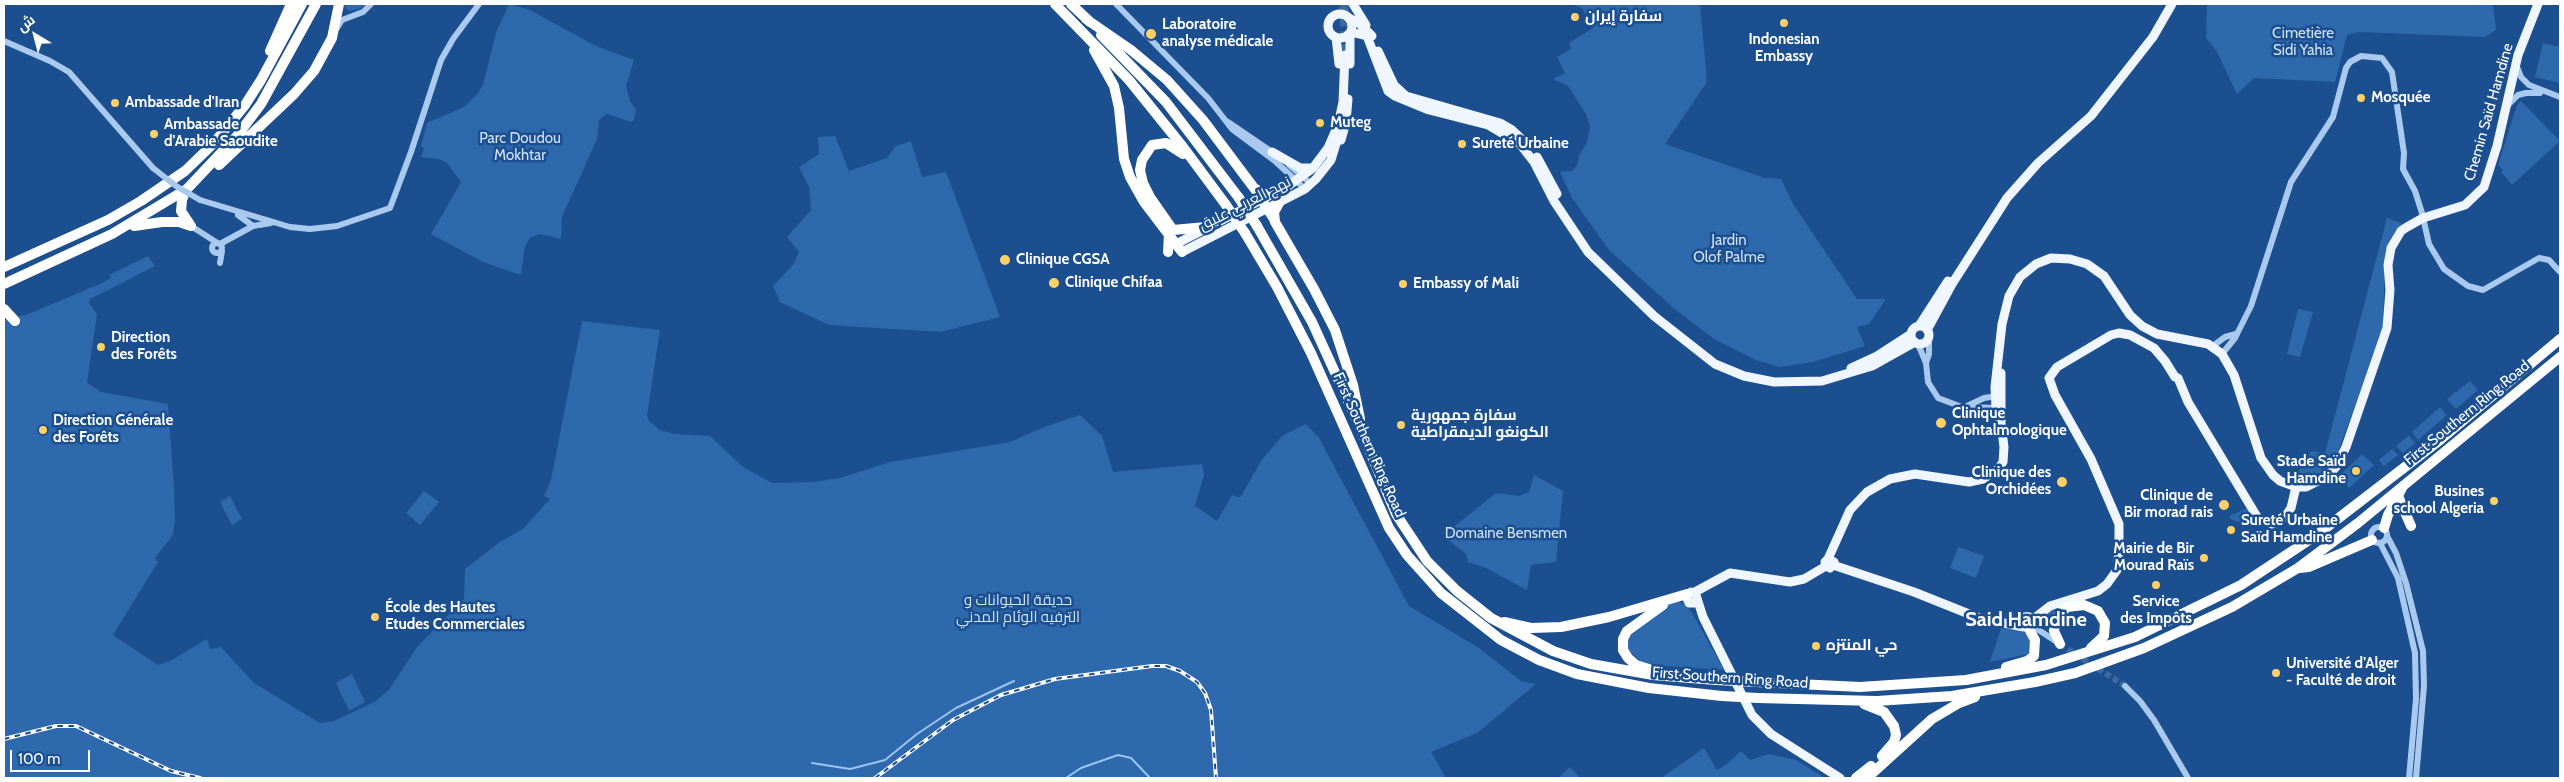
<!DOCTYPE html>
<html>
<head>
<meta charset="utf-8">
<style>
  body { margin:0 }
  #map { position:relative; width:2564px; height:782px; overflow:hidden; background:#1b4f8f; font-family:Cabin,Cairo,sans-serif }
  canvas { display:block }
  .frame { position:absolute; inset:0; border:5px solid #fff; pointer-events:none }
  .north { position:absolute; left:10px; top:10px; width:50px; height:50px; -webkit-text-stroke:4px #1b4f8f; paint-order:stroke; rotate:323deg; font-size:14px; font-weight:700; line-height:20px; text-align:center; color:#fff }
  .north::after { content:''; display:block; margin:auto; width:18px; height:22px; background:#fff; clip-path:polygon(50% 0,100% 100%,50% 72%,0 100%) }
  .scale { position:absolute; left:10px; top:750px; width:80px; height:22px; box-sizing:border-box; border:2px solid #fff; border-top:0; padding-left:6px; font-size:15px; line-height:18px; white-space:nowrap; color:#fff; -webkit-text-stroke:4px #1b4f8f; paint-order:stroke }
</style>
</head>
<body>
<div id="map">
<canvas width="2564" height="782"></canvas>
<div class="frame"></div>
<div class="north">ش</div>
<div class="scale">100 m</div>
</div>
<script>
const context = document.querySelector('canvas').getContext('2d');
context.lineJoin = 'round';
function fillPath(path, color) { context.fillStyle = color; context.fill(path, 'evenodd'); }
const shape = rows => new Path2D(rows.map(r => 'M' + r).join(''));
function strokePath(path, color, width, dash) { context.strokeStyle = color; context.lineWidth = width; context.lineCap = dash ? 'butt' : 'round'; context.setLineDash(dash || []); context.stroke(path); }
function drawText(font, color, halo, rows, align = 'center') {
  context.font = font + ' Cabin,Cairo,sans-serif'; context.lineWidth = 5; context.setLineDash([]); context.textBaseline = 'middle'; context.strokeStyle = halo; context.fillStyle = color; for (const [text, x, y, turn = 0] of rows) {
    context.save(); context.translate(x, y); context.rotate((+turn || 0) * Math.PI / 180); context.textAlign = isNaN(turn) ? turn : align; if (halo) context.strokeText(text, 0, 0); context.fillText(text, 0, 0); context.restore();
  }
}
const green = shape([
  [346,4,366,4,359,9,349,11,345,8],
  [509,4,530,10,594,45,634,60,626,86,630,101,636,110,634,120,631,122,607,114,599,120,597,139,562,217,561,239,540,234,530,238,525,246,521,275,483,262,431,234,461,182,447,163,439,159,421,157,424,149,421,146,427,123,464,107,478,93,483,85,496,33],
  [1575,4,1700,4,1707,82,1665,144,1765,178,1781,179,1793,204,1857,299,1886,299,1869,324,1857,327,1865,346,1813,362,1779,367,1756,360,1714,339,1677,311,1609,250,1572,198,1560,172,1572,171,1577,165,1579,156,1587,142,1590,127,1586,114,1568,86,1553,79,1565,73,1557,57,1571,49,1569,43,1593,28,1582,8,1575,6],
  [2207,4,2493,4,2496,30,2485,37,2358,32,2347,35,2335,82,2254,78,2237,94,2216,50,2206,38],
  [2543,43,2560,47,2560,83,2535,77],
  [2521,101,2560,141,2512,185,2501,172,2503,170,2498,165,2517,105],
  [835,136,849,171,887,158,896,146,911,141,922,177,946,172,1000,317,940,332,829,325,780,302,773,286,793,265,799,252,787,237,811,210,809,187,799,167,819,154,818,137],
  [2387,218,2403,224,2395,231,2385,251,2383,332,2334,462,2317,476,2297,480,2298,471,2302,468,2311,451,2325,453],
  [148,256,155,266,90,299,89,303,97,314,87,383,101,392,168,404,174,489,175,521,173,535,155,558,158,562,113,635,158,665,170,661,207,639,210,649,221,647,254,683,320,723,334,721,374,702,389,690,417,647,464,599,465,569,500,542,523,529,550,499,544,496,551,480,582,321,660,330,647,416,649,421,660,430,674,434,710,436,743,467,772,483,814,482,840,478,890,462,1010,442,1044,427,1080,415,1102,436,1113,472,1202,464,1204,475,1195,506,1217,521,1232,495,1240,498,1261,461,1282,436,1306,424,1319,438,1409,606,1479,648,1521,681,1536,684,1477,733,1431,752,1446,778,4,778,4,320,26,315,100,284,111,278,109,275],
  [2298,309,2313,312,2300,357,2287,354],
  [2470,381,2478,390,2456,409,2447,399],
  [2440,407,2447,415,2418,440,2412,432],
  [2409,435,2415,443,2403,453,2396,446],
  [2392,449,2398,455,2384,466,2379,460],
  [2362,454,2374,465,2349,488,2339,476],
  [1534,475,1563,491,1556,562,1531,565,1527,590,1486,568,1468,562,1466,554,1446,538,1446,533,1496,493,1519,496,1529,492],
  [424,491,439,502,420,525,406,513],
  [230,496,242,519,232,525,220,502],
  [2246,509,2253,519,2244,524,2232,520,2229,516],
  [1958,547,1984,556,1976,578,1950,568],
  [1679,602,1684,604,1691,611,1724,670,1655,665,1641,661,1627,649,1626,637,1642,622,1670,603],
  [2060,605,2053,613,2049,630,2039,623,2039,617],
  [2001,628,2019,629,2031,637,2031,650,2028,654,1990,662],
  [352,674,365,702,349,711,336,683],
  [1704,748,1717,770,1727,764,1741,751,1750,760,1769,754,1796,760,1825,778,1661,778],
  [1570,767,1580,778,1558,778]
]);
const stream = shape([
  [812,763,850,769,885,760,917,734,956,708,1014,681],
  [1066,778,1081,768,1118,755,1131,758,1150,778]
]);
const minorTunnel = shape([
  [2060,644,2125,686]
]);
const majorTunnel = shape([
  [1344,4,1345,55]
]);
const minor = shape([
  [1116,4,1208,98,1232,129,1275,161,1305,189],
  [337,28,342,20,363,12,371,4],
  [4,41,50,61,69,72,153,168],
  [2516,64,2521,77,2529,85,2560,97],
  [2508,105,2518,95,2526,93,2540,93],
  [1228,122,1275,154],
  [1289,165,1311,184],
  [200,200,290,227,310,229,337,226,390,208,411,152,441,60,453,39,479,4],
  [238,215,253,226],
  [191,226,219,244],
  '212 248a5 5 0 1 1 10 0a5 5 0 1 1-10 0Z',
  [220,244,253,226,271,223],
  [220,263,222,251],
  [1918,344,1926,363,1928,382,1938,398,1962,407,1998,408],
  [2213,346,2225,337,2236,334],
  [2222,354,2235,338,2251,306,2291,182,2333,117,2346,68,2350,62,2361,56,2382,58,2392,72,2404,153,2403,169,2415,191,2422,213,2429,244,2444,269,2468,286,2483,290,2539,258,2549,260,2560,272],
  [1926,363,1929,354,1929,335],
  [1967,406,1984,398,1997,396],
  '2371 535a8 8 0 1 1 16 0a8 8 0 1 1-16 0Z',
  [2387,536,2396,553,2406,583,2423,651,2424,686,2416,778],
  [2380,543,2398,578,2415,653,2416,699,2409,778],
  [2031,625,2057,642],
  [2125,686,2140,701,2154,720,2188,778]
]);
const major = shape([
  [1353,4,1366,25],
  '1328 26a12 12 0 1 1 24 0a12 12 0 1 1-24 0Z',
  [1351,19,1359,23,1372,36],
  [1351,32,1367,36,1388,91,1395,96,1429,110,1488,125,1520,144,1534,162,1554,201,1588,252,1654,316,1715,364,1744,376,1774,382,1822,381,1872,366,1915,342],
  [1350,34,1350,64],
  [1336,37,1339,64],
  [1378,51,1394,85,1406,96,1500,123,1512,130,1527,144],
  [1341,140,1346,122,1348,99],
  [1272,152,1300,168,1312,168],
  [1537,157,1557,194],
  [1176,244,1288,186,1313,168,1328,148,1338,125,1343,102,1345,55],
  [1182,252,1305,189,1316,179,1331,160,1339,134],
  [1919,326,1948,281],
  '1911 335a9 9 0 1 1 18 0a9 9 0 1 1-18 0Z',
  [1927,330,1952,284,2007,198,2038,163,2091,116,2153,37,2172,4],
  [1851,368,1877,356,1911,334],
  [2001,423,1996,408,1995,387,2002,324,2009,296,2020,277,2036,264,2051,258,2070,259,2087,264,2104,276,2130,315,2142,326,2157,334,2208,344,2222,354,2234,375,2261,458,2273,475,2280,481,2296,487,2306,487,2326,477,2336,467,2346,447,2387,328,2390,290,2388,265,2391,248,2401,231,2407,227,2423,218,2465,205,2484,187,2497,146,2518,55,2538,4],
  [1828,559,1834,562,1830,568,1826,566,1825,562,1828,559,1850,510,1867,492,1890,479,1915,474,1969,482,1983,479,1998,469,2003,462,2004,447,2001,423,2001,373],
  [1833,565,1914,592,1979,618,2024,627],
  [1693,593,1730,573,1790,582,1804,579,1826,566],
  [1697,600,1694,603,1689,603,1686,596,1691,592,1696,595,1703,617,1752,715,1771,734,1840,778],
  '2021.5 622a5.5 5.5 0 1 1 11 0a5.5 5.5 0 1 1-11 0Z',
  [2032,620,2050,606,2098,591,2107,584,2117,570,2119,551,2119,524,2091,459,2055,395,2049,378,2057,367,2111,335,2119,333,2130,335,2154,348,2165,361,2175,377,2178,378,2188,402,2259,520,2272,524,2285,517,2291,508,2296,487]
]);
const highway = shape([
  [1055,4,1129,80,1183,147,1226,205],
  [1071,4,1090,22],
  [1086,19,1131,50,1167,80,1203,120,1254,188,1263,194,1272,194],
  [1101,35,1166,102,1239,198],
  [1094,50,1114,86,1119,108,1124,159,1130,177,1144,202,1182,252],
  [270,51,291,4],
  [1183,154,1166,143,1152,145,1142,160,1140,170,1143,183,1150,197,1173,230,1206,227],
  [219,165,294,94,314,71,332,38,339,4],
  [186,190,182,200,181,211,191,226],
  [1256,191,1274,219],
  [1279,203,1274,212,1275,222,1314,289,1335,330,1353,385,1360,419],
  [134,226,162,222,179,222,191,226],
  [1257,226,1312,322,1359,425,1396,514,1427,561,1457,591,1491,618,1553,651,1591,664,1653,675,1716,680],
  [1245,233,1277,287,1311,353,1389,528,1407,555,1441,593,1501,640,1539,660,1577,674,1649,688,1722,696],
  [1168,252,1169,234],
  [4,267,108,220,141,201,185,171,214,143,245,105,261,80,302,4],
  [4,284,112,234,187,189,237,136,261,104,316,4],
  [4,309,15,321],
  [2398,496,2411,526],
  [2384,528,2388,515,2402,488],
  [2299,568,2309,567,2372,540],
  [1504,622,1531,628,1561,627,1609,617,1687,594],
  [2060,644,2054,631,2056,618,2067,607,2084,605,2098,611,2105,623,2104,636,2091,648],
  [2006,667,2027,661,2034,656,2035,640,2028,627],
  [1649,669,1636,665,1628,658,1623,650,1623,639,1627,631,1663,605],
  [1756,682,1860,687,1966,680,2046,665,2135,637,2241,585,2318,534,2440,440,2560,339],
  [1758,698,1877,701,1952,696,2035,682,2075,673,2144,648,2232,607,2298,568,2358,523,2560,357],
  [1864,704,1884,712,1894,726,1896,735,1894,742,1882,756],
  [1856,778,1871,766],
  [1867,778,1932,719,1959,703,1975,697]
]);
const rail = shape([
  [4,739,56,726,76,726,171,771,200,778],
  [875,778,953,720,1001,695,1055,679,1152,666,1166,666,1180,671,1197,682,1205,693,1211,710,1216,778]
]);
const minorBridge = shape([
  [153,168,176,186,200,200]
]);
const highwayBridge = shape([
  [1239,198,1257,226],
  [1226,205,1245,233],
  [1716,680,1756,682],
  [1722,696,1758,698]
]);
const markers = [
  [1575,17,5,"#ffd166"],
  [1784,23,5,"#ffd166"],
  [1151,34,6,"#ffd166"],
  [2361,98,5,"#ffd166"],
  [115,103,5,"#ffd166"],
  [1320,123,5,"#ffd166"],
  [154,134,5,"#ffd166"],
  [1462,144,5,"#ffd166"],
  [1005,260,6,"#ffd166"],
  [1054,283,6,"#ffd166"],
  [1403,284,5,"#ffd166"],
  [101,347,5,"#ffd166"],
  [1941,423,6,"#ffd166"],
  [1401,425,5,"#ffd166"],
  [43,430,5,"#ffd166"],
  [2356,471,5,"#ffd166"],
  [2062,482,6,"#ffd166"],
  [2494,501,5,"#ffd166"],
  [2224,505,6,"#ffd166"],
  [2231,530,5,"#ffd166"],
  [2204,558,5,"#ffd166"],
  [2156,585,5,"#ffd166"],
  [375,617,5,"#ffd166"],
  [1816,646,5,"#ffd166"],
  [2276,673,5,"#ffd166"]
];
const poiNames = [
  ["سفارة إيران",1585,17],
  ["Laboratoire",1162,25],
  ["analyse médicale",1162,42],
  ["Indonesian",1784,40,"center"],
  ["Embassy",1784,57,"center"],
  ["Mosquée",2371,98],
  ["Ambassade d'Iran",125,103],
  ["Muteg",1330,123],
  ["Ambassade",164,125],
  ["d'Arabie Saoudite",164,142],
  ["Sureté Urbaine",1472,144],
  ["Clinique CGSA",1016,260],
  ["Clinique Chifaa",1065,283],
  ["Embassy of Mali",1413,284],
  ["Direction",111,338],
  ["des Forêts",111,355],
  ["Clinique",1952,414],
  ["Ophtalmologique",1952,431],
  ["سفارة جمهورية",1411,416],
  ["الكونغو الديمقراطية",1411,433],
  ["Direction Générale",53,421],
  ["des Forêts",53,438],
  ["Stade Saïd",2346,462,"right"],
  ["Hamdine",2346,479,"right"],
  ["Clinique des",2051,473,"right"],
  ["Orchidées",2051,490,"right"],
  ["Busines",2484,492,"right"],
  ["school Algeria",2484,509,"right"],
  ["Clinique de",2213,496,"right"],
  ["Bir morad rais",2213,513,"right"],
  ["Sureté Urbaine",2241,521],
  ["Saïd Hamdine",2241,538],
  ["Mairie de Bir",2194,549,"right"],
  ["Mourad Raïs",2194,566,"right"],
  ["Service",2156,602,"center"],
  ["des Impôts",2156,619,"center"],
  ["École des Hautes",385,608],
  ["Etudes Commerciales",385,625],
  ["حي المنتزه",1826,646],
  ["Université d'Alger",2286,664],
  ["- Faculté de droit",2286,681]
];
const parkNames = [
  ["Cimetière",2303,34],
  ["Sidi Yahia",2303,51],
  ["Parc Doudou",520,139],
  ["Mokhtar",520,156],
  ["Jardin",1729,241],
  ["Olof Palme",1729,258],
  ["Domaine Bensmen",1506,534],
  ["حديقة الحيوانات و",1018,601],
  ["الترفيه الوئام المدني",1018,618]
];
const streetNames = [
  ["Chemin Saïd Hamdine",2489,112,-74],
  ["نهج العربي عليق",1245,204,-27],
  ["First Southern Ring Road",2467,413,-39],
  ["First Southern Ring Road",1369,445,66],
  ["First Southern Ring Road",1730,678,4]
];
const districtNames = [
  ["Said Hamdine",2026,620]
];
fillPath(green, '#2e69ad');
strokePath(stream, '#9cc4f0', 2);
strokePath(minorTunnel, '#3d69a0', 6, [6, 3]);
strokePath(majorTunnel, '#3d69a0', 9, [9, 4.5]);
strokePath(minor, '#a9c9ee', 6);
strokePath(major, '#f0f6ff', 9);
strokePath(highway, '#fff', 10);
strokePath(rail, '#fff', 4);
strokePath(rail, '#1b4f8f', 2, [5.5]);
strokePath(minorBridge, '#a9c9ee', 6);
strokePath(highwayBridge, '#fff', 10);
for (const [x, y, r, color] of markers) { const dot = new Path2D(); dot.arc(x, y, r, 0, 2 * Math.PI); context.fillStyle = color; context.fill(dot); strokePath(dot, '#1b4f8f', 2); }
drawText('bold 15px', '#fff', '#1b4f8f', poiNames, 'left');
drawText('15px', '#cfe3fa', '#1b4f8f', parkNames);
drawText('15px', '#fff', '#1b4f8f', streetNames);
drawText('bold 20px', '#fff', '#1b4f8f', districtNames);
</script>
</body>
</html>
